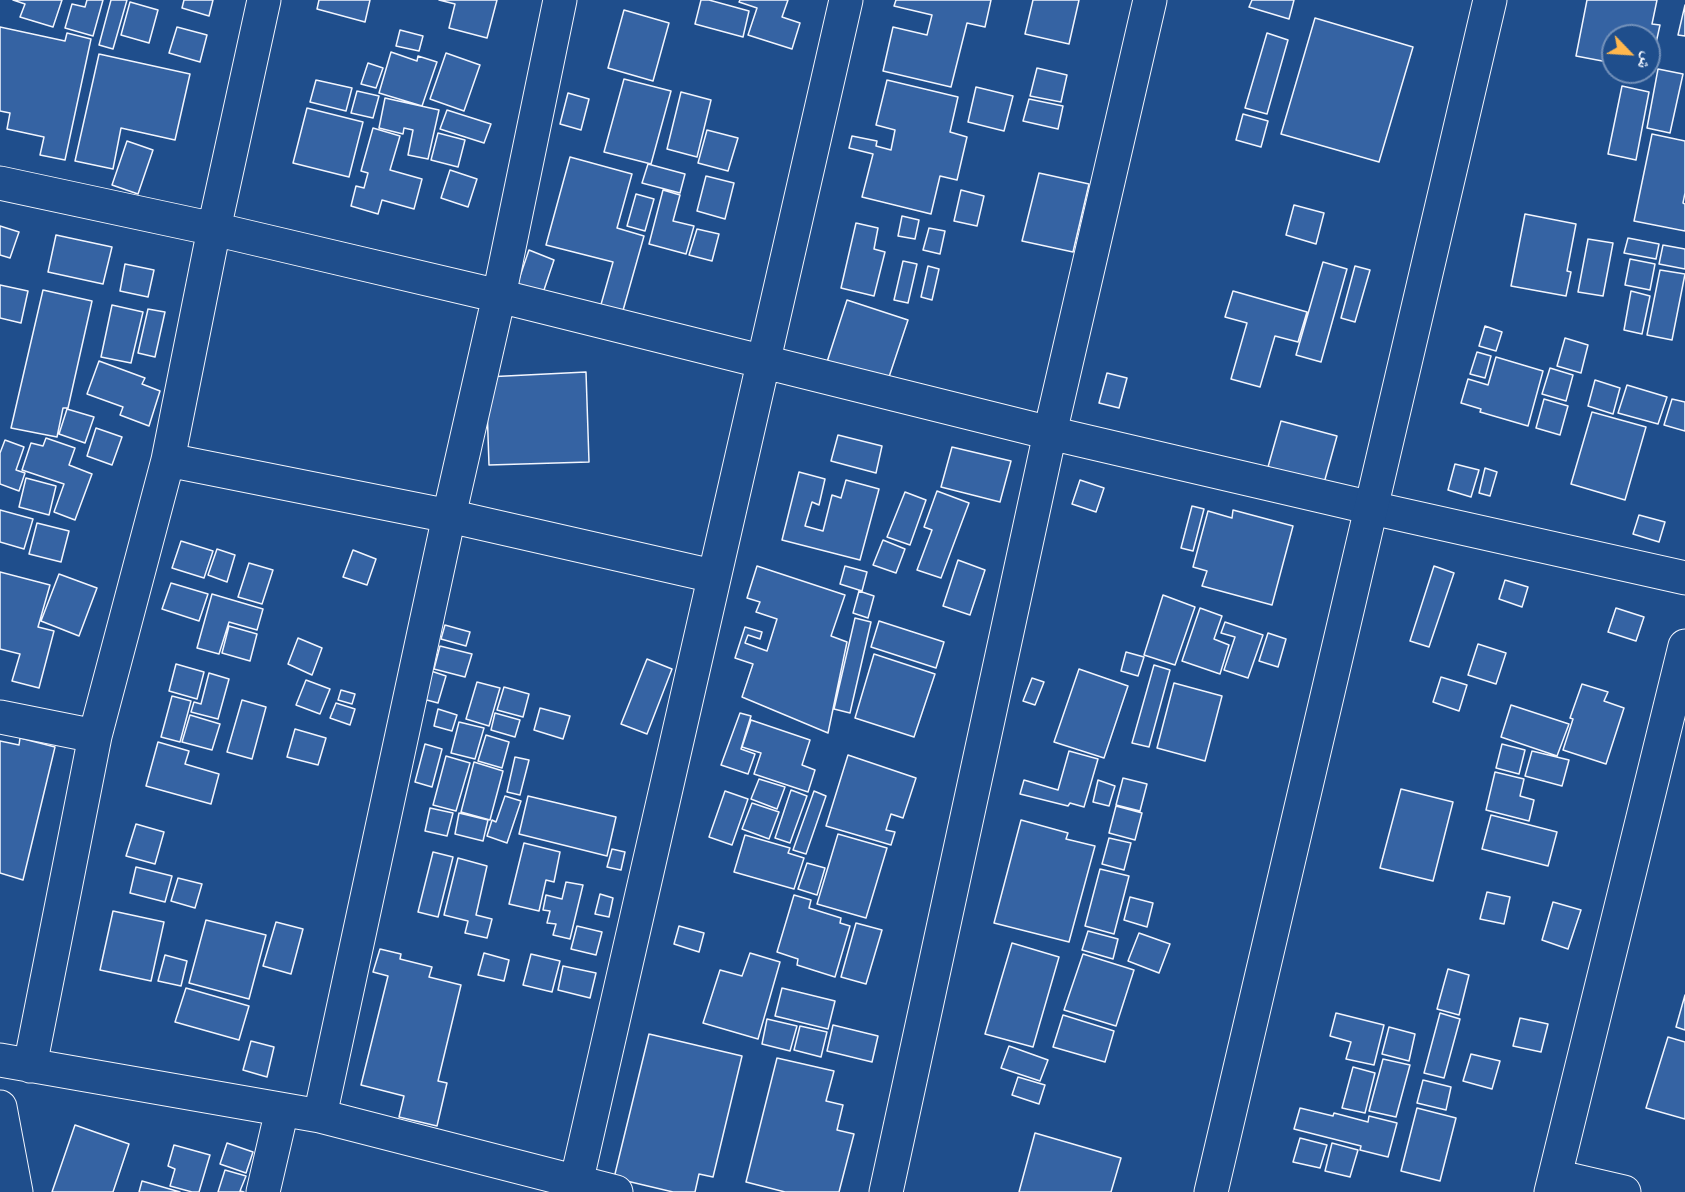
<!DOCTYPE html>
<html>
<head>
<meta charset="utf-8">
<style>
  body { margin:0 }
  #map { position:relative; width:1685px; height:1192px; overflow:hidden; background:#1f4e8c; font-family:"Source Sans 3","Noto Naskh Arabic",sans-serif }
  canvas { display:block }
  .north { position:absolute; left:1601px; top:24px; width:60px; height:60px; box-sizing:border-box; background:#1f4e8c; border:2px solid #7391ba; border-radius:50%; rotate:115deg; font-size:16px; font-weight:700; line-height:24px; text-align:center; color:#f2f6ff }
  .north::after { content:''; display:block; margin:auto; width:21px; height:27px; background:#ffb74d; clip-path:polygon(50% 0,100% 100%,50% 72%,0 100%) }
</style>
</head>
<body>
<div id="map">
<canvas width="1685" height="1192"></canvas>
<div class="north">ش</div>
</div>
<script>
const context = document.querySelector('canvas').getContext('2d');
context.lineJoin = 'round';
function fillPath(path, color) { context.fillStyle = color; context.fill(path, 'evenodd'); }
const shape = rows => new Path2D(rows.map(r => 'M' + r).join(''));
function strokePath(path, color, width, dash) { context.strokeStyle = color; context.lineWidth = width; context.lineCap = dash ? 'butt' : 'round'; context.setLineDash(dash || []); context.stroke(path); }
const building = shape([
  [13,0,62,0,53,27,20,17,25,4,13,0],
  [87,0,103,0,93,36,65,28,72,4,85,7,87,0],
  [111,0,127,0,113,49,99,45,111,0],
  [184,0,213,0,209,16,182,8,184,0],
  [319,0,370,0,365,22,317,9,319,0],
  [439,0,497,0,487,38,449,28,455,4,439,0],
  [701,0,709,0,749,11,743,37,695,24,701,0],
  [740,0,788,0,782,17,800,23,792,49,748,35,757,8,739,2,740,0],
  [896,0,991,0,985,27,967,23,951,87,883,71,893,27,927,35,932,15,894,6,896,0],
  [1033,0,1079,0,1069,44,1025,34,1033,0],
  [1252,0,1294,0,1289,19,1249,7,1252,0],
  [1587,0,1657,0,1652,24,1660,25,1650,70,1649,70,1649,36,1613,36,1613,63,1576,56,1587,0],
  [130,2,158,10,149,43,121,35,130,2],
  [1685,5,1685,36,1678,35,1685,5],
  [624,10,669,23,653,81,608,68,624,10],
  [1315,18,1413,47,1379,162,1281,134,1315,18],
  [0,27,65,41,67,33,91,39,65,160,40,155,44,137,7,129,10,113,0,111,0,27],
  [177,27,207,35,200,62,169,53,177,27],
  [400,30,423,36,419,51,396,46,400,30],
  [1267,33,1288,40,1267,114,1245,108,1267,33],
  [391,52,417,61,418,56,437,62,422,106,379,93,391,52],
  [446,53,480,65,464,111,430,99,446,53],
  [99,54,190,74,175,140,121,128,113,169,75,161,99,54],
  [368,63,383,68,376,88,361,84,368,63],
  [1037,68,1067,75,1061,102,1030,96,1037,68],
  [1658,69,1683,74,1670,133,1647,128,1658,69],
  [624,79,671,91,651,164,604,152,624,79],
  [316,80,352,88,346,111,310,102,316,80],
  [887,80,958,97,950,132,967,137,957,180,940,176,931,214,862,197,873,154,849,148,852,136,877,141,876,146,891,150,895,130,876,125,887,80],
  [1622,86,1649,92,1636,160,1608,154,1622,86],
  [976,87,1013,96,1004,131,968,122,976,87],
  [357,91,379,96,373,118,351,113,357,91],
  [681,92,711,100,697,157,667,149,681,92],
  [568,93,589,99,581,130,560,124,568,93],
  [385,98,439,110,428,159,408,155,413,130,404,128,403,134,379,128,385,98],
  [1029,99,1063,106,1058,129,1023,121,1029,99],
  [307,108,363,122,349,177,293,163,307,108],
  [447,110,491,124,484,143,440,129,447,110],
  [1243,114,1268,121,1261,147,1236,140,1243,114],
  [373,128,400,136,390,170,422,179,414,209,382,200,378,214,351,206,356,186,364,188,368,173,361,171,373,128],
  [707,130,738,138,728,171,698,163,707,130],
  [438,133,465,140,458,167,431,160,438,133],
  [1652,134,1685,141,1685,193,1683,203,1685,204,1685,231,1634,221,1652,134],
  [127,141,153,150,138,194,112,185,127,141],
  [570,157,632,174,617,228,644,236,622,314,600,308,613,262,546,245,570,157],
  [648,164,685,174,680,193,642,183,648,164],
  [450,170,477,179,468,207,441,198,450,170],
  [1039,173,1089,184,1073,252,1022,241,1039,173],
  [706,176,734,183,725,219,697,211,706,176],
  [663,190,680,195,673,221,694,226,686,254,649,244,663,190],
  [961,190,984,196,977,226,954,221,961,190],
  [636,194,654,199,645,231,627,226,636,194],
  [1294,205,1324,213,1316,244,1286,235,1294,205],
  [1525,214,1576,224,1567,271,1571,272,1566,296,1511,286,1525,214],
  [902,216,919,220,915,239,898,236,902,216],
  [856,223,878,228,874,249,885,252,874,296,841,288,856,223],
  [0,226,19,232,10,258,0,255,0,226],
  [929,228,945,231,940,254,923,250,929,228],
  [697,229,719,234,712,261,689,255,697,229],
  [56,235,112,247,103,284,48,272,56,235],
  [1628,238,1659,244,1656,259,1624,253,1628,238],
  [1588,239,1613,243,1603,296,1578,292,1588,239],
  [1663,245,1685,249,1685,269,1659,264,1663,245],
  [529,250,554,260,542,296,516,288,529,250],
  [1630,259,1655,264,1650,290,1625,285,1630,259],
  [903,261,917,264,908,303,894,300,903,261],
  [1323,262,1347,269,1321,362,1296,355,1323,262],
  [125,264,154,270,148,297,120,291,125,264],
  [928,266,939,269,932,300,921,297,928,266],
  [1355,266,1370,270,1355,322,1341,318,1355,266],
  [1660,270,1685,274,1672,340,1647,335,1660,270],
  [0,285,28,291,21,323,0,318,0,285],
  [43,290,92,301,68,408,63,408,57,437,11,428,43,290],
  [1233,291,1307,312,1298,342,1275,336,1260,387,1231,379,1247,323,1225,317,1233,291],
  [1631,291,1650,296,1642,334,1624,330,1631,291],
  [847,300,908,320,886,386,826,365,847,300],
  [112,305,143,312,131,363,101,357,112,305],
  [148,309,165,312,155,357,138,353,148,309],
  [1485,326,1502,332,1496,351,1479,346,1485,326],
  [1565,338,1588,345,1581,373,1557,366,1565,338],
  [1477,352,1491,356,1485,378,1470,374,1477,352],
  [1496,357,1543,371,1528,426,1480,412,1481,409,1461,403,1468,379,1488,385,1496,357],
  [99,361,145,378,142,384,160,391,149,426,120,415,123,407,87,394,99,361],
  [1550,368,1573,375,1566,401,1542,394,1550,368],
  [586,372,589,462,489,465,486,377,586,372],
  [1107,373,1127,378,1119,408,1099,403,1107,373],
  [1595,380,1620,388,1613,414,1588,406,1595,380],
  [1627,385,1667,397,1658,424,1618,413,1627,385],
  [1544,399,1568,406,1560,435,1536,428,1544,399],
  [1672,399,1685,402,1685,431,1664,425,1672,399],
  [67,409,94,417,85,443,59,434,67,409],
  [1592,412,1646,427,1625,500,1571,484,1592,412],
  [1281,421,1337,436,1324,483,1268,467,1281,421],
  [96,428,122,437,112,465,87,456,96,428],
  [838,435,882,446,876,473,831,461,838,435],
  [46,438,75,448,69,465,92,474,75,520,54,512,64,484,22,470,31,443,43,446,46,438],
  [5,440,24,447,16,470,25,473,19,491,0,484,0,453,5,440],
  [952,447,1011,461,1000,502,941,487,952,447],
  [1455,464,1479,470,1471,497,1448,490,1455,464],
  [1485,468,1497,472,1490,496,1479,493,1485,468],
  [799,472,825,479,819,505,812,502,805,526,823,531,832,495,841,498,846,480,879,489,860,560,782,540,799,472],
  [26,478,56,486,49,515,19,507,26,478],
  [1080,480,1104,488,1096,512,1072,504,1080,480],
  [937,491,969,503,941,578,917,570,932,530,924,527,937,491],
  [905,492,926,500,910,545,887,537,905,492],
  [1192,506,1204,509,1193,551,1181,548,1192,506],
  [0,510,33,519,24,549,0,542,0,510],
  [1233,510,1293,526,1272,605,1202,586,1207,571,1193,567,1208,511,1232,518,1233,510],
  [1639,515,1665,522,1659,542,1633,534,1639,515],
  [37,523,69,531,61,562,29,554,37,523],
  [883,540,905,549,896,573,873,565,883,540],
  [181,541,213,551,204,578,172,568,181,541],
  [217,549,235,555,227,582,208,575,217,549],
  [353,550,376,559,367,585,343,577,353,550],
  [958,560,985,570,970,615,943,606,958,560],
  [249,563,273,570,262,604,238,597,249,563],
  [757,566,845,595,831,636,847,642,828,733,742,697,753,664,735,658,745,627,762,632,760,639,748,635,745,643,767,651,777,619,756,612,760,602,747,598,757,566],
  [845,566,867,572,862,591,840,584,845,566],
  [1434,566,1454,573,1429,647,1410,641,1434,566],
  [0,572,50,585,38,627,54,631,39,688,12,681,20,654,0,649,0,572],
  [59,574,97,588,79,636,41,621,59,574],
  [1505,580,1528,587,1522,607,1499,599,1505,580],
  [171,583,208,594,199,621,162,609,171,583],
  [859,591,874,596,868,618,853,613,859,591],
  [212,594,263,609,257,630,229,622,219,654,197,648,212,594],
  [1163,595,1195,607,1175,665,1144,655,1163,595],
  [1200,608,1222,616,1214,639,1229,645,1220,674,1182,661,1200,608],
  [1616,608,1644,617,1636,641,1608,632,1616,608],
  [855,618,871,622,850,713,834,709,855,618],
  [879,621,944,642,936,668,871,647,879,621],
  [1225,622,1263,635,1248,678,1224,670,1235,637,1221,633,1225,622],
  [445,625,470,632,466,646,441,639,445,625],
  [229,626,257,634,250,661,222,653,229,626],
  [1268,633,1286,639,1278,667,1259,661,1268,633],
  [298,638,322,648,312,675,288,664,298,638],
  [1478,644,1506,653,1496,684,1468,675,1478,644],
  [440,646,472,654,465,677,434,669,440,646],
  [1126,652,1144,657,1138,676,1121,671,1126,652],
  [874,654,935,674,914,737,855,718,874,654],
  [647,659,672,669,647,734,621,724,647,659],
  [176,664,204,672,197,699,169,691,176,664],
  [1154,665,1170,670,1149,747,1132,743,1154,665],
  [1079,669,1128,686,1104,758,1054,742,1079,669],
  [431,671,446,676,438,703,423,699,431,671],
  [209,673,229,679,218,719,191,712,194,702,201,704,209,673],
  [1441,677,1467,685,1459,711,1433,702,1441,677],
  [1032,678,1044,682,1035,705,1023,701,1032,678],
  [306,680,330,689,320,714,296,705,306,680],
  [477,682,500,688,489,726,466,719,477,682],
  [1174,683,1222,696,1205,761,1157,748,1174,683],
  [1582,684,1608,692,1604,701,1624,708,1606,764,1563,750,1573,719,1570,718,1582,684],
  [504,687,529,694,523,717,497,710,504,687],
  [341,690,355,694,352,704,338,700,341,690],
  [172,696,191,701,180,742,161,737,172,696],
  [242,700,266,707,252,759,227,752,242,700],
  [336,703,355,709,350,725,330,718,336,703],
  [1511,705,1569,724,1557,756,1501,737,1511,705],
  [540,708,570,716,563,739,534,730,540,708],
  [438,709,457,715,452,731,434,726,438,709],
  [495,713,520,720,515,737,491,730,495,713],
  [740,713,751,716,741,749,755,754,748,774,721,765,740,713],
  [190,715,220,724,212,750,182,742,190,715],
  [751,720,810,740,802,765,815,770,808,792,754,774,761,753,742,747,751,720],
  [459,722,484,728,475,759,451,753,459,722],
  [295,729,326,738,318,765,287,757,295,729],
  [486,735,509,742,502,768,478,761,486,735],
  [20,738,55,747,23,880,0,873,0,741,19,745,20,738],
  [158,742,189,751,185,764,219,774,211,804,146,786,158,742],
  [425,744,442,749,432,787,415,782,425,744],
  [1502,744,1525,750,1519,774,1496,768,1502,744],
  [1069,751,1098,759,1084,807,1070,803,1068,806,1020,794,1024,780,1058,790,1069,751],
  [1532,751,1569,760,1562,786,1525,776,1532,751],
  [848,755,916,778,903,818,891,814,886,830,895,832,891,845,826,826,848,755],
  [446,756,470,763,456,811,433,805,446,756],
  [515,757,529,760,520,795,507,792,515,757],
  [474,762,503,771,490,820,461,812,474,762],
  [1495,772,1524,779,1520,796,1534,800,1529,821,1486,810,1495,772],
  [1123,778,1147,784,1140,811,1116,805,1123,778],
  [759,779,785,787,777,809,751,799,759,779],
  [1098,780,1115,786,1109,806,1093,802,1098,780],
  [1401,789,1453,802,1433,881,1380,868,1401,789],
  [791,790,807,796,790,843,775,838,791,790],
  [725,791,748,799,732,845,709,837,725,791],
  [814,791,826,796,806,854,793,850,814,791],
  [505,796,521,801,507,843,487,836,492,820,496,822,505,796],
  [528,796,616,817,607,856,519,834,528,796],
  [752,803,779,812,769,839,742,829,752,803],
  [1116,806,1142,813,1135,840,1109,833,1116,806],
  [430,808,453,813,447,836,425,831,430,808],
  [459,813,488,820,483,841,455,834,459,813],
  [1491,815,1557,832,1548,866,1482,849,1491,815],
  [1021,820,1068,833,1066,839,1095,846,1069,942,994,923,1021,820],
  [136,824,164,832,155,864,126,856,136,824],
  [838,834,887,848,866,918,817,904,838,834],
  [745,835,790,848,788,853,804,858,794,889,734,872,745,835],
  [1109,838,1131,843,1124,870,1102,864,1109,838],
  [524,843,560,852,554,882,546,880,539,911,509,904,524,843],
  [612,849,625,852,621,870,607,867,612,849],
  [433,852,453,857,438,917,418,912,433,852],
  [458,858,487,866,476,915,492,919,487,938,465,933,468,921,444,915,458,858],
  [807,863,825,868,817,895,798,889,807,863],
  [136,867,172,876,165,902,130,893,136,867],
  [1100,869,1129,876,1114,934,1085,926,1100,869],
  [178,878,202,884,195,908,171,901,178,878],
  [566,882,583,885,570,939,553,935,556,924,547,923,550,911,543,910,546,895,562,899,566,882],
  [1487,892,1510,897,1504,924,1480,919,1487,892],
  [600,894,613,898,609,917,595,914,600,894],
  [794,895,811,900,809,908,841,918,840,923,850,926,835,977,797,965,798,959,777,952,794,895],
  [1130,897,1153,903,1147,927,1124,920,1130,897],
  [1553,902,1581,910,1568,949,1542,940,1553,902],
  [113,911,164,922,151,981,100,970,113,911],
  [206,920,266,935,249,999,189,983,206,920],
  [276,922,303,929,291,974,263,966,276,922],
  [856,923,882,930,866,984,841,977,856,923],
  [577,926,602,932,596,955,571,949,577,926],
  [679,926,704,933,699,952,674,944,679,926],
  [1088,931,1118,939,1113,959,1082,950,1088,931],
  [1139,933,1170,944,1159,973,1128,961,1139,933],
  [1012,943,1059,957,1033,1047,985,1034,1012,943],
  [380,949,401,954,400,959,432,967,429,977,461,985,438,1081,447,1083,437,1126,399,1117,404,1096,361,1085,388,976,373,972,380,949],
  [484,953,509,960,504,981,478,975,484,953],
  [750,953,780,962,758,1039,703,1023,720,970,742,976,750,953],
  [531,954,560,961,552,992,523,985,531,954],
  [1083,954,1134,970,1116,1026,1064,1010,1083,954],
  [165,955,187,961,181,986,158,981,165,955],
  [563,966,596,973,590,998,558,990,563,966],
  [1448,969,1469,975,1459,1015,1437,1009,1448,969],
  [186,988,249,1006,239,1040,175,1022,186,988],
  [782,988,835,1001,828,1029,775,1016,782,988],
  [1685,995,1685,1030,1676,1027,1685,995],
  [1336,1013,1384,1025,1374,1065,1346,1059,1351,1042,1330,1036,1336,1013],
  [1440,1013,1460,1019,1444,1078,1424,1073,1440,1013],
  [1063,1015,1114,1031,1105,1062,1053,1047,1063,1015],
  [1520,1018,1548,1024,1541,1052,1513,1046,1520,1018],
  [767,1019,797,1026,790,1051,762,1044,767,1019],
  [833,1025,878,1036,872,1062,827,1051,833,1025],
  [800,1026,827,1032,821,1057,794,1050,800,1026],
  [1389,1027,1415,1034,1409,1061,1382,1054,1389,1027],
  [649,1034,742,1056,713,1177,699,1174,695,1192,673,1192,614,1178,649,1034],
  [1668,1037,1685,1042,1685,1119,1646,1108,1668,1037],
  [251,1041,274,1047,267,1077,243,1070,251,1041],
  [1009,1046,1048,1060,1040,1081,1001,1068,1009,1046],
  [1471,1054,1500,1061,1492,1089,1463,1081,1471,1054],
  [777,1058,834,1071,826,1101,843,1105,837,1130,854,1134,839,1192,785,1192,746,1182,777,1058],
  [1383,1059,1410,1065,1396,1117,1369,1111,1383,1059],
  [1353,1067,1375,1073,1365,1113,1342,1108,1353,1067],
  [1018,1077,1045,1085,1039,1104,1012,1095,1018,1077],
  [1423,1080,1451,1087,1446,1110,1417,1103,1423,1080],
  [1300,1108,1333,1116,1334,1113,1368,1122,1369,1116,1397,1123,1388,1157,1360,1150,1361,1146,1294,1129,1300,1108],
  [1417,1108,1456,1118,1440,1181,1401,1171,1417,1108],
  [75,1125,129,1144,113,1192,52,1192,75,1125],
  [1035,1133,1121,1158,1111,1192,1019,1192,1035,1133],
  [1300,1138,1327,1145,1320,1168,1293,1162,1300,1138],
  [227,1143,253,1152,246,1173,220,1164,227,1143],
  [1332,1143,1358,1150,1350,1177,1325,1171,1332,1143],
  [174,1145,210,1155,199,1192,192,1192,170,1186,175,1169,168,1166,174,1145],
  [225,1170,246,1176,240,1191,244,1192,218,1192,225,1170],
  [142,1181,180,1192,139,1192,142,1181]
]);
const street = shape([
  [0,183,214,229,499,296,1050,433,1372,508,1685,578],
  [168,460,449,516,713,576],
  [0,717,95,736],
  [0,1060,320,1116,616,1192],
  [30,1066,95,736,168,460,214,229,264,0],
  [0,1107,16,1192],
  [320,1116,449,516,499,296,560,0],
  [1555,1176,1624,1192],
  [263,1192,282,1110],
  [574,1192,846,0],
  [886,1192,1050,433,1150,0],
  [1551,1192,1685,646]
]);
const secondary = shape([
  [1211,1192,1490,0]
]);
fillPath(building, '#3563a3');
strokePath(building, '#f2f6ff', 1.5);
strokePath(street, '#f2f6ff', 35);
strokePath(secondary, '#f2f6ff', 35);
strokePath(street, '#1f4e8c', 33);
strokePath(secondary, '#1f4e8c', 33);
</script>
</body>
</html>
